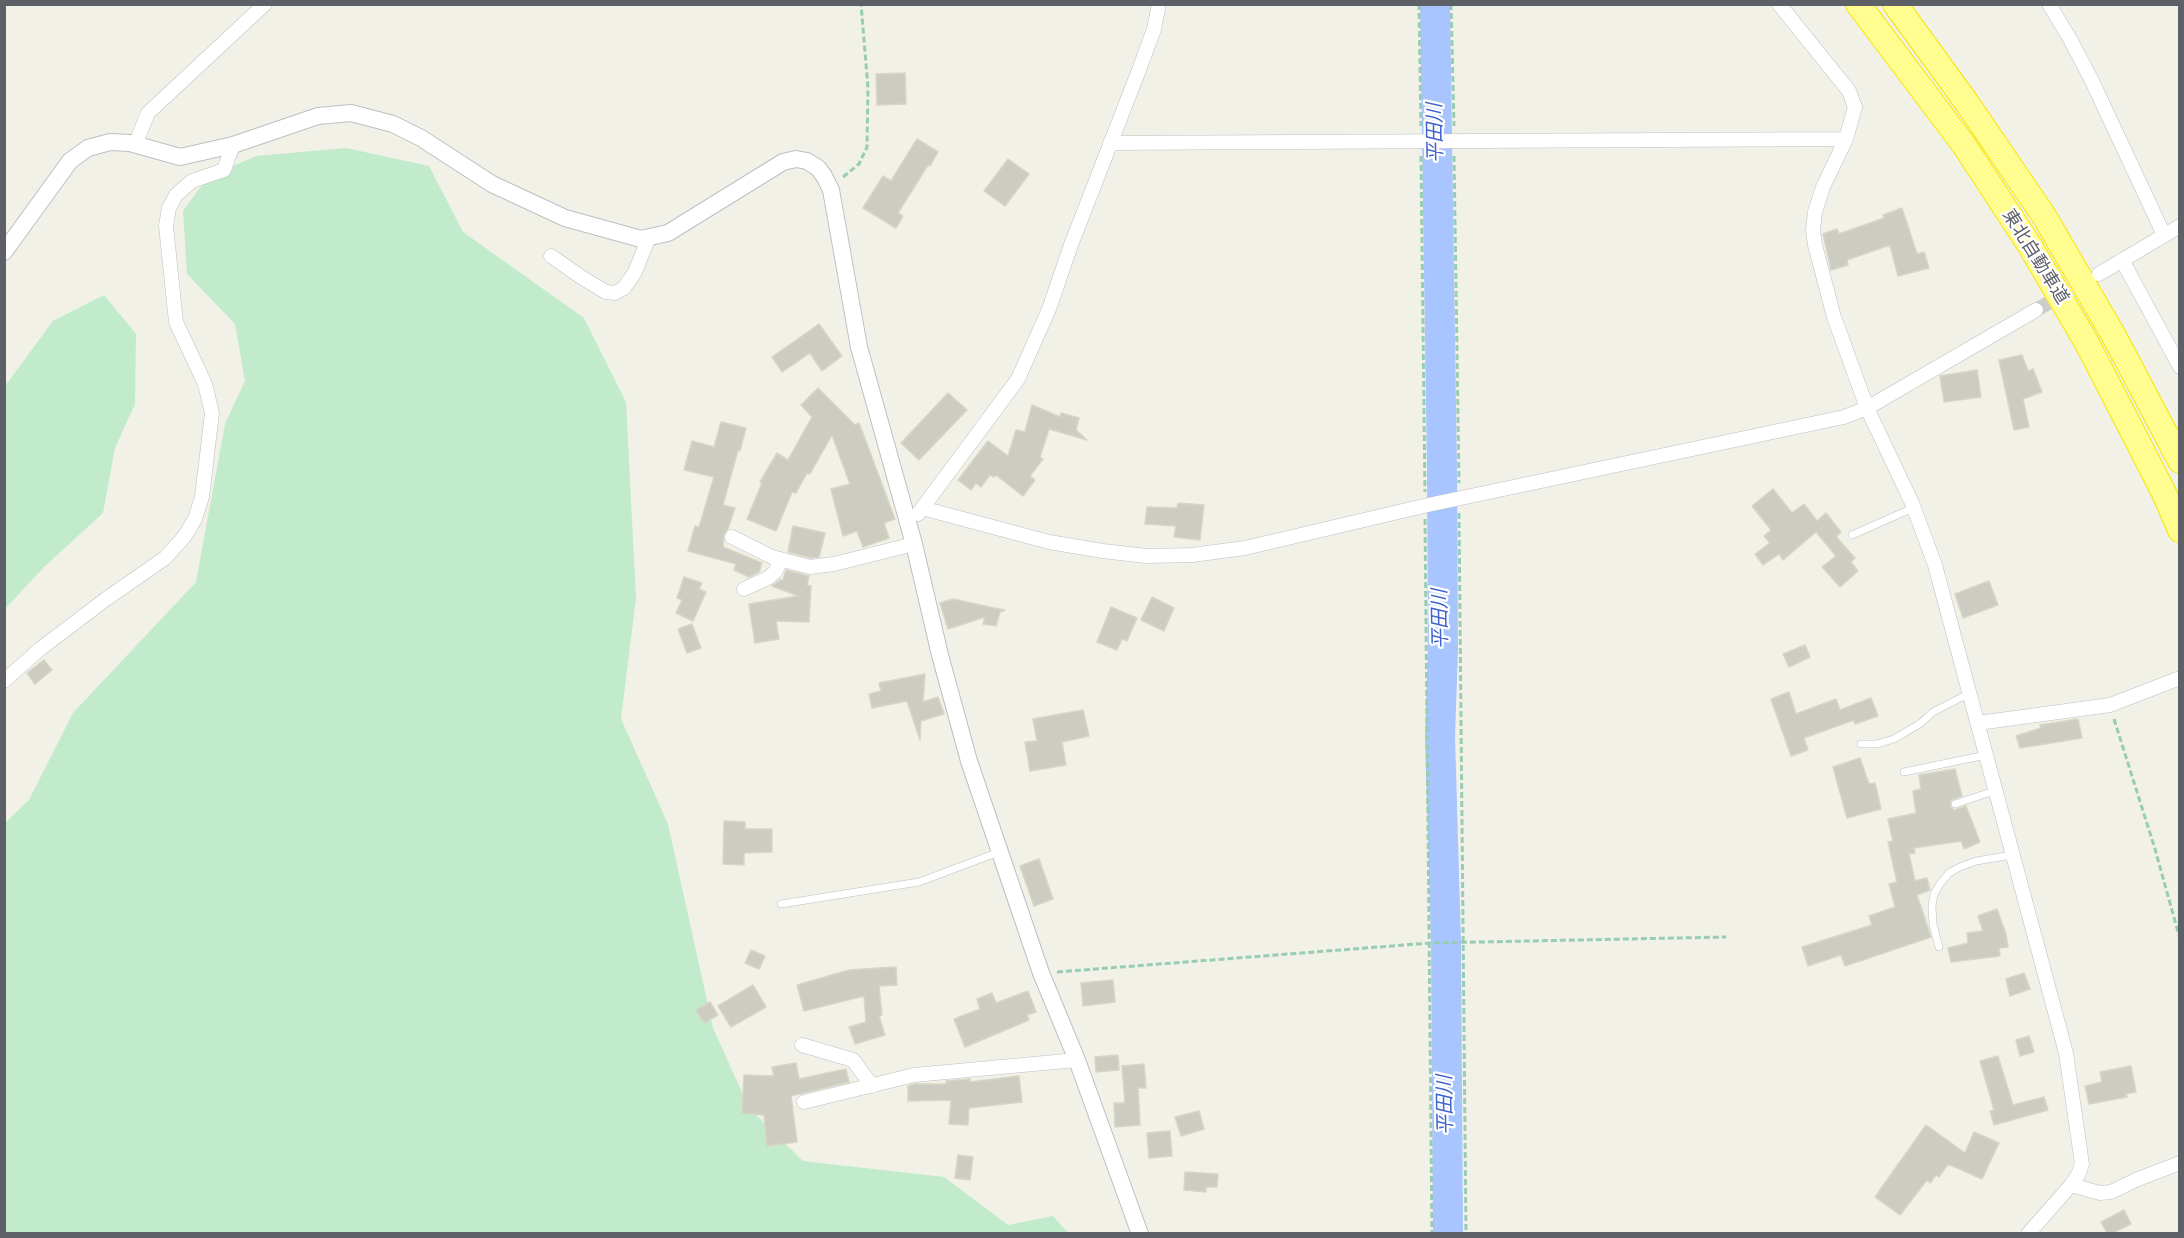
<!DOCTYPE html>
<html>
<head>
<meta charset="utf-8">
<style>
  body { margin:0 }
  #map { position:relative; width:2184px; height:1238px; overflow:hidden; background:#f1f1e7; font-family:"Archivo Narrow",sans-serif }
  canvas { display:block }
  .frame { position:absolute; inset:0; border:6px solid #5e6068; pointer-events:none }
</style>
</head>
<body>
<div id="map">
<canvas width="2184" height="1238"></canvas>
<div class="frame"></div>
</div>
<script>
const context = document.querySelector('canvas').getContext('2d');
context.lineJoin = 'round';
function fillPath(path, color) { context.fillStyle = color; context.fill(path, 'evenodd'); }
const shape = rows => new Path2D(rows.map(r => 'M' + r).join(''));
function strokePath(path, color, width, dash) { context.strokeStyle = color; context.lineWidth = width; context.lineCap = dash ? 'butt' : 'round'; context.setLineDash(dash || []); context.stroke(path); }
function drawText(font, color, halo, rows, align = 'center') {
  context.font = font + ' "Archivo Narrow","Noto Sans JP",sans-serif'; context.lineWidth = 4.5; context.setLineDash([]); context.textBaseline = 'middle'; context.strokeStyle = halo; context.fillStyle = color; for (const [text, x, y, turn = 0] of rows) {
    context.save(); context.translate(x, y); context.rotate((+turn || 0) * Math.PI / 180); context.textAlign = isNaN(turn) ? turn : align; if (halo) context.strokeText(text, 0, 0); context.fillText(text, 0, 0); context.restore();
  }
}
const green = shape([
  [346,148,429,166,463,232,584,318,626,402,636,598,621,719,668,824,713,1028,749,1108,803,1161,944,1177,1008,1225,1053,1216,1068,1233,5,1234,5,823,29,800,73,713,196,582,225,424,245,381,235,324,187,274,183,211,208,177,256,156],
  [104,295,136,334,135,404,115,448,103,513,44,567,5,609,5,386,53,321]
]);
const river = shape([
  [1435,4,1442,472,1443,649,1440,737,1446,942,1448,1234]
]);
const building = shape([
  [905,73,906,104,877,105,876,74,905,73],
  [917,139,938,152,930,166,928,165,898,213,903,216,896,228,863,208,883,176,891,181,917,139],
  [1008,159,1029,174,1005,206,984,191,1008,159],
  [1902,208,1917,254,1924,252,1929,268,1898,276,1890,245,1847,260,1848,265,1831,270,1823,234,1837,229,1839,234,1884,218,1883,215,1902,208],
  [819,324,842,356,822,371,810,353,782,372,772,357,819,324],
  [2022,355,2028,371,2033,369,2042,392,2023,399,2029,427,2014,430,1999,360,2022,355],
  [1977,370,1981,397,1944,402,1940,376,1977,370],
  [818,388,855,425,859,423,895,519,884,523,889,538,863,547,857,531,843,536,831,489,850,484,832,435,810,474,807,473,796,493,792,492,776,531,747,519,762,483,760,482,777,453,788,460,812,417,801,405,818,388],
  [948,393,967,410,919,460,901,443,948,393],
  [1032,405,1060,417,1061,413,1079,418,1076,430,1087,440,1049,429,1040,457,1043,459,1030,476,1035,480,1023,496,996,475,994,477,990,475,981,487,976,483,971,490,958,480,988,441,1008,456,1016,430,1025,432,1032,405],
  [721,422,746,428,740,451,738,450,723,505,735,508,728,529,724,534,723,547,762,563,759,572,749,577,734,570,736,564,688,551,695,526,699,527,714,477,684,470,692,441,714,447,721,422],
  [1773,489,1792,513,1804,504,1817,521,1826,513,1841,532,1837,536,1838,539,1855,558,1851,562,1858,571,1840,587,1822,567,1836,556,1816,532,1783,560,1779,554,1763,565,1755,554,1770,543,1764,536,1771,530,1752,506,1773,489],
  [1178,503,1204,505,1200,540,1174,537,1176,526,1145,524,1147,507,1177,508,1178,503],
  [793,526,825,533,819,557,811,558,788,552,793,526],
  [786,570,809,576,807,585,811,586,809,622,776,621,779,639,755,643,749,604,798,596,772,586,780,580,783,580,786,570],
  [684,577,702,583,699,589,706,592,693,621,676,613,682,600,677,598,684,577],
  [1989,581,1998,605,1963,618,1955,594,1989,581],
  [1152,597,1174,608,1164,631,1141,620,1152,597],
  [953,599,994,608,1005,610,1000,612,996,626,983,624,985,617,948,629,940,603,953,599],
  [1111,607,1137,618,1127,641,1122,639,1117,650,1097,642,1111,607],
  [692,624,701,648,687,653,678,629,692,624],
  [1805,645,1810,657,1789,667,1783,654,1805,645],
  [44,660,52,670,35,684,27,673,44,660],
  [925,674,923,702,938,697,944,714,921,721,920,740,907,701,872,708,869,694,881,691,879,683,925,674],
  [1789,692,1796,714,1836,699,1840,710,1871,698,1878,716,1855,724,1854,720,1804,738,1808,750,1791,756,1771,699,1789,692],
  [1083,710,1089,736,1062,742,1066,765,1030,771,1025,742,1037,741,1033,719,1083,710],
  [2078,719,2082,738,2020,748,2016,736,2041,728,2040,725,2078,719],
  [1860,758,1869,784,1875,783,1881,809,1847,818,1833,767,1860,758],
  [1955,769,1962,796,1951,800,1950,806,1954,810,1966,806,1980,842,1964,849,1961,841,1914,848,1915,853,1909,854,1915,881,1927,878,1930,890,1917,895,1931,937,1845,966,1841,955,1808,966,1802,947,1872,925,1869,916,1895,907,1889,884,1897,882,1888,842,1893,841,1888,819,1916,813,1913,791,1921,789,1919,775,1955,769],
  [724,821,745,822,745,829,772,829,772,852,744,853,744,865,723,864,724,821],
  [1039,859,1053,899,1034,906,1020,866,1039,859],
  [1997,909,2006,934,2008,947,1999,948,2000,956,1951,962,1948,948,1968,943,1967,933,1983,931,1978,916,1997,909],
  [751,950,765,956,759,969,745,963,751,950],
  [896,967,897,985,879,986,882,1015,879,1016,885,1035,855,1044,849,1027,866,1022,864,996,804,1011,797,985,849,970,896,967],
  [2024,973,2030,989,2010,996,2006,979,2024,973],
  [1113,980,1115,1002,1083,1006,1081,983,1113,980],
  [753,985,766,1007,731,1027,718,1006,753,985],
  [1028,991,1036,1012,1027,1015,1029,1020,965,1047,954,1019,980,1009,977,999,992,993,996,1003,1028,991],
  [710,1002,718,1015,704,1023,696,1010,710,1002],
  [2029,1036,2034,1052,2020,1056,2016,1040,2029,1036],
  [1118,1055,1119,1070,1096,1072,1095,1057,1118,1055],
  [1998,1056,2013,1105,2044,1097,2048,1110,1994,1125,1990,1111,1994,1110,1980,1061,1998,1056],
  [796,1063,799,1079,846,1069,849,1082,791,1096,797,1142,767,1146,764,1115,742,1113,744,1075,774,1076,772,1067,796,1063],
  [1144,1064,1146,1088,1138,1088,1140,1125,1115,1127,1114,1103,1125,1103,1122,1066,1144,1064],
  [2131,1066,2136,1092,2126,1094,2127,1097,2089,1104,2085,1086,2102,1082,2100,1072,2131,1066],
  [1019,1076,1022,1102,969,1108,968,1125,949,1124,951,1100,908,1101,908,1086,915,1084,946,1084,946,1081,970,1079,970,1082,1019,1076],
  [1199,1111,1204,1129,1181,1136,1175,1117,1199,1111],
  [1926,1125,1965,1153,1974,1132,1999,1143,1982,1179,1948,1164,1939,1177,1936,1175,1930,1183,1927,1180,1900,1215,1875,1197,1926,1125],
  [1170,1131,1172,1156,1149,1158,1147,1133,1170,1131],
  [958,1155,973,1157,970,1180,955,1178,958,1155],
  [1185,1172,1218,1174,1217,1187,1206,1187,1206,1192,1184,1190,1185,1172],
  [2124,1210,2131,1224,2112,1233,2107,1233,2101,1222,2124,1210]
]);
const minorTunnel = shape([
  [2036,310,2087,281]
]);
const path = shape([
  [1419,4,1421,126],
  [1451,4,1454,126],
  [1421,156,1425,492],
  [1454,156,1459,483],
  [843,177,859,164,867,147,868,88,861,4],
  [1459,513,1466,1234],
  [1425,519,1432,1234],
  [2114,719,2155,849,2180,939],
  [1057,972,1430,943,1726,937]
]);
const service = shape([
  [1852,535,1913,508],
  [1861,744,1877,744,1894,739,1921,723,1933,712,1970,693],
  [1904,772,1986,755],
  [1955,804,1994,791],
  [781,904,919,882,999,852],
  [1939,947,1933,924,1932,906,1934,894,1940,884,1949,873,1960,867,1976,861,2012,855]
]);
const minor = shape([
  [1779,4,1849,91,1855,107,1846,139,1823,187,1815,212,1813,230,1815,245,1834,317,1867,408,1912,503,1935,565,2066,1053,2082,1164,2078,1175,2071,1185,2028,1234],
  [2049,4,2070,39,2092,81,2164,235],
  [1110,143,1846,139],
  [135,145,148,113,265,4],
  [551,256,581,277,606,292,615,293,624,288,635,272,649,237],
  [2122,260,2180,367],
  [2099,274,2180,226],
  [922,508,1049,542,1103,551,1146,556,1192,555,1245,548,1428,505,1844,417,1867,408,2036,310],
  [918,514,1018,379,1049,309,1071,245,1139,70,1154,29,1159,4],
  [732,537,772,557,810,567,834,564,914,544],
  [744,589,768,578,775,572,781,560],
  [4,681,40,649,106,599,165,558,184,537,195,519,202,497,212,413,205,384,176,322,166,226,169,208,176,195,192,181,224,170,233,145],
  [1978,723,2110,705,2180,678],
  [802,1045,853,1060,872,1086],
  [804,1102,914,1075,1077,1060],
  [2071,1185,2100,1193,2111,1192,2138,1179,2180,1163]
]);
const tertiary = shape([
  [4,252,70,161,88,148,110,142,130,143,180,157,233,145,318,116,351,113,393,124,421,138,492,184,565,218,641,239,668,233,783,162,796,159,807,161,818,168,824,176,831,190,859,347,914,544,940,655,969,761,1041,973,1077,1060,1140,1234]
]);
const motorway = shape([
  [1858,4,1964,145,2030,246,2088,345,2164,493,2180,530],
  [1895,4,1967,103,2044,216,2114,336,2180,461]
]);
const streetNames = [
  ["東北自動車道",2035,257,58]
];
const waterNames = [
  ["平田川",1436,133,-91],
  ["平田川",1441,619,-91],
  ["平田川",1446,1105,-91]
];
fillPath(green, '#c1ebcb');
strokePath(river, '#a9c5ff', 30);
fillPath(building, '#cdccc3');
strokePath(building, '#d7d5c4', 1.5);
strokePath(minorTunnel, '#cccdc7', 14, [14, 7]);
strokePath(service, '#bebfc6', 8);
strokePath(minor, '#bebfc6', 15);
strokePath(tertiary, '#bebfc6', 18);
strokePath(motorway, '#f8e500', 26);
strokePath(path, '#99ccb4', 3, [6, 3]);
strokePath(service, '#fff', 7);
strokePath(minor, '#fff', 14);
strokePath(tertiary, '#fff', 16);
strokePath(motorway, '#fffd90', 24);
drawText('18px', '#5e6068', '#fff', streetNames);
drawText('italic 20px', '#3f63cf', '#fff', waterNames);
</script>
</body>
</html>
